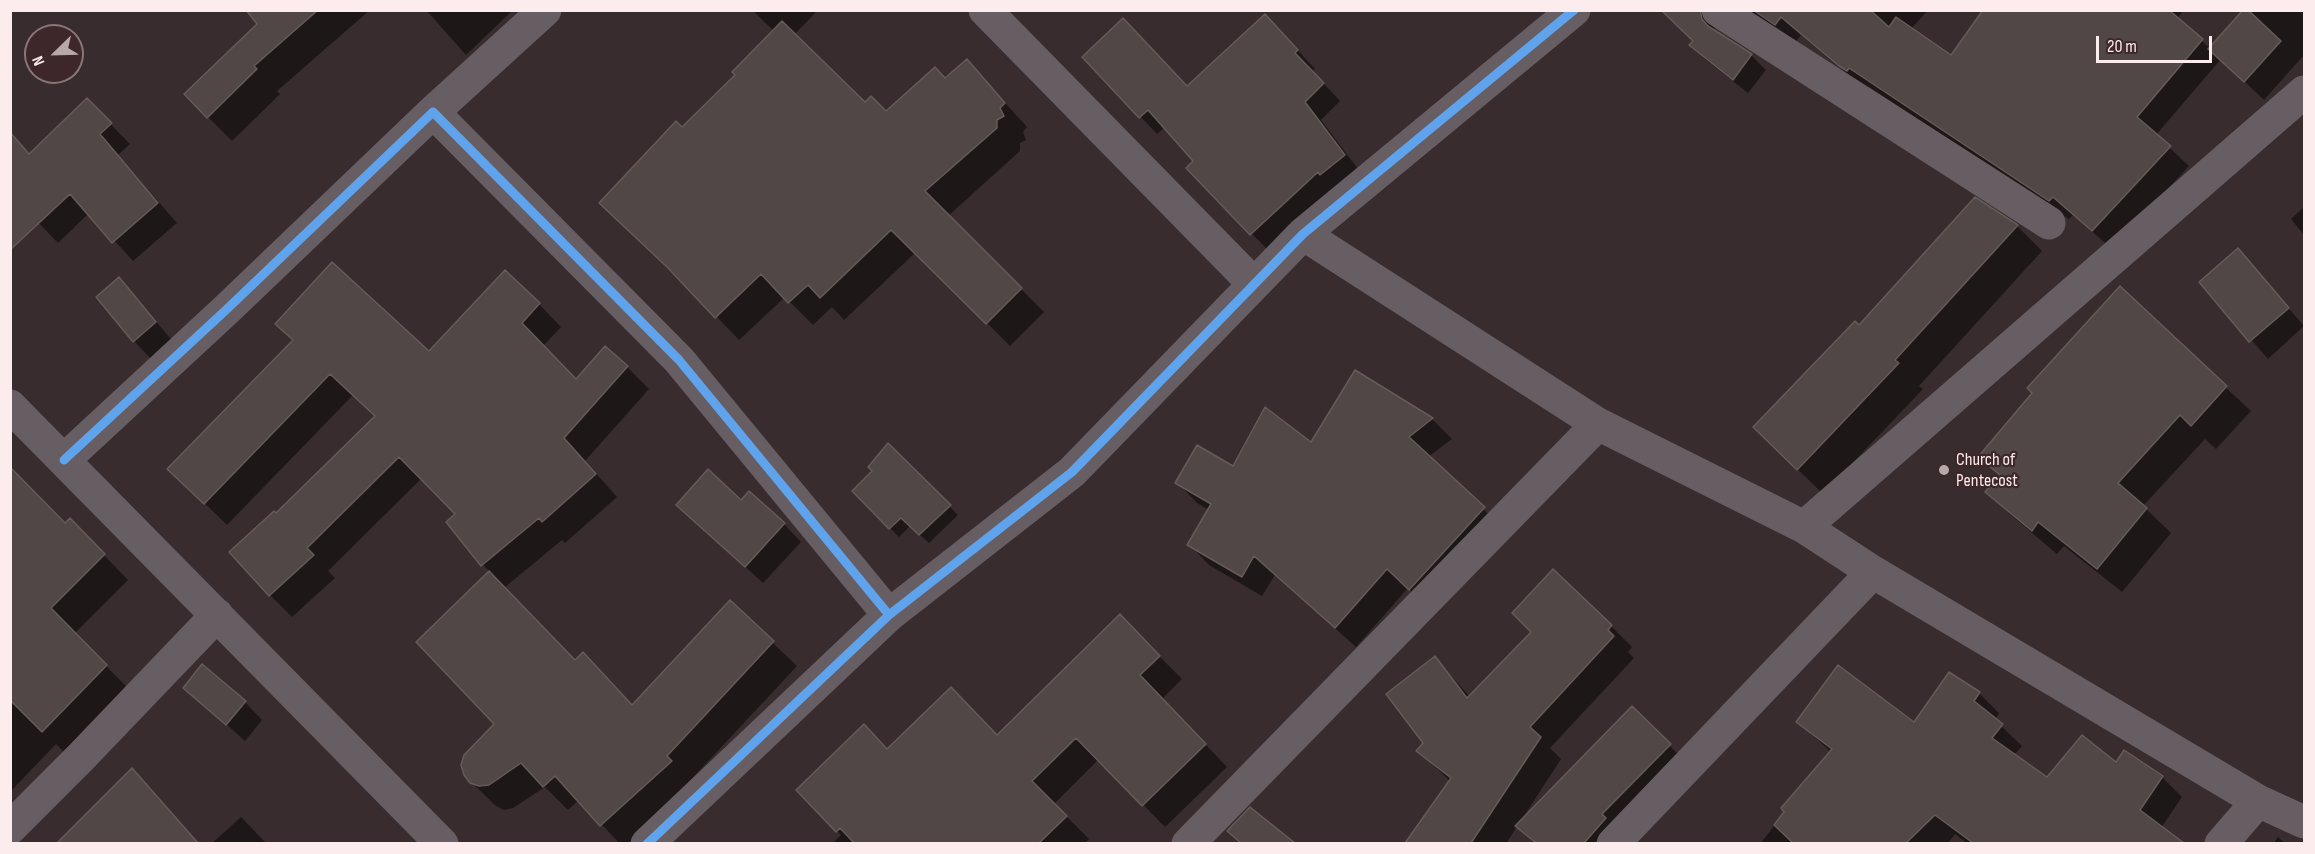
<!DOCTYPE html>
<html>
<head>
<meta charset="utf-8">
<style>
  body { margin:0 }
  #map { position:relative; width:2315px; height:854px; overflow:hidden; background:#382c2e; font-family:"Sofia Sans Condensed",sans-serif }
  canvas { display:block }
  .frame { position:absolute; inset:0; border:12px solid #fceced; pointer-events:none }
  .north { position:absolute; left:24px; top:24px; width:60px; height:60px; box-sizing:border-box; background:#3d272a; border:2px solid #897678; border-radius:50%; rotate:247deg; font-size:16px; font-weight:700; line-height:24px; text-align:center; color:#fceced }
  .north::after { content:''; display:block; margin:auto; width:21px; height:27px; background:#b7a9aa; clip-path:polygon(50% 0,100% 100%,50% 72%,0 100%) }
  .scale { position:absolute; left:2096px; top:36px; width:116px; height:27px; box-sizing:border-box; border:3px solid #fceced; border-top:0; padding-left:8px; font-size:18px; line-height:21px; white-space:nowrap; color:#fceced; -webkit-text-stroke:4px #3d272a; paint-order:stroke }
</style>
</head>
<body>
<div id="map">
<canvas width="2315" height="854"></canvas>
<div class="frame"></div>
<div class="north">N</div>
<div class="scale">20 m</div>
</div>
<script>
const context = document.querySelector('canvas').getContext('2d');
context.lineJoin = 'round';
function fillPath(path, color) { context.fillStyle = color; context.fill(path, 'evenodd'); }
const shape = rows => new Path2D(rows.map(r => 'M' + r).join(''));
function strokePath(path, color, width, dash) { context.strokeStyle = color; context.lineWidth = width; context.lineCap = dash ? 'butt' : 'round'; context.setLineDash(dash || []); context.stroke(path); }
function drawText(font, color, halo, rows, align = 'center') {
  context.font = font + ' "Sofia Sans Condensed",sans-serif'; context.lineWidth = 4.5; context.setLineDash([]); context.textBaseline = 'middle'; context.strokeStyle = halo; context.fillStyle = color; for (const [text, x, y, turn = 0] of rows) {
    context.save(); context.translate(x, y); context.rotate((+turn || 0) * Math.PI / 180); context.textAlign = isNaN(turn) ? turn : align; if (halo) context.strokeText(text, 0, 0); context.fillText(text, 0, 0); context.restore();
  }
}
const shadow = shape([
  [248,10,370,10,277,91,280,94,232,141,208,117,259,24],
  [426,10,513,10,466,55],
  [752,10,818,10,794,35,865,104,886,113,945,80,967,61,1027,127,1023,132,1026,140,1020,143,1020,151,948,216,1044,312,1010,346,916,252,844,320,832,307,813,325,785,297,739,340,680,278,682,129,737,75,774,31],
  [1741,10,1928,10,1911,29,1952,57,1984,10,2184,10,2177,19,2211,49,2246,10,2304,10,2304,55,2264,100,2221,59,2156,135,2189,166,2112,249,2073,215,2069,219,1869,87,1867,89,1860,85,1801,35,1795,43],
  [1699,12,1714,27,1716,32,1751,55,1766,70,1748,93,1706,60,1691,45,1695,41],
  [1282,33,1315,69,1312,71,1340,101,1321,120,1361,173,1269,251,1251,233,1165,127,1157,134,1084,57,1187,88],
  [87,100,130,144,118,155,177,223,133,261,89,213,58,243,10,193,10,134,31,155],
  [1975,199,2017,226,2042,251,1919,386,1923,389,1823,494,1780,452,1859,327],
  [2304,207,2304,235,2291,219],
  [2238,250,2304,326,2268,359,2201,282],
  [119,279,172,340,151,359,134,341],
  [2120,289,2251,411,2216,449,2205,439,2143,506,2171,533,2122,592,2064,546,2057,554,2012,516,1987,491,2000,476,1980,457],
  [539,304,561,327,543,346,577,381,627,367,649,389,585,461,617,497,565,543,562,540,504,588,575,662,633,707,730,602,797,666,631,844,620,844,579,800,568,810,545,787,513,808,504,810,496,806,471,782,496,724,490,572,483,565,457,514,422,478,328,571,335,578,292,617,270,595,276,515,376,417,353,395,227,525,192,491,294,340,429,353],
  [1355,372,1432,419,1452,439,1428,457,1504,529,1430,609,1408,588,1356,647,1275,575,1262,596,1209,565,1189,544,1209,510,1197,503,1177,482,1234,469,1312,445],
  [889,445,958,515,929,543,910,526,899,537,854,491,874,471],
  [10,472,65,525,70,520,128,580,74,634,131,691,67,755,56,744,10,792],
  [741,502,784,524,801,542,763,583,678,505],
  [1120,617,1182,679,1162,699,1227,767,1165,827,1099,759,1054,804,1089,839,1084,844,832,844,841,835,798,790,888,750,997,737],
  [1611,626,1632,647,1628,652,1634,658,1550,748,1561,759,1524,816,1632,708,1692,768,1623,844,1535,844,1517,826,1506,844,1406,844,1450,781,1418,751,1425,744,1435,658,1470,697],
  [1949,674,1979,693,1999,713,1995,720,2022,746,2014,755,2048,779,2116,764,2162,777,2182,797,2161,828,2178,844,1968,844,1955,834,1948,843,1946,842,1944,844,1760,844,1831,752,1798,722,1914,724],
  [185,687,245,702,262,720,245,741],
  [132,770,199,844,62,844,60,842],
  [1251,809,1292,844,1238,844,1239,842,1229,831],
  [241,817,267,844,211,844],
  [2278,837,2286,844,2273,844]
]);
const building = shape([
  [246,10,318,10,254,66,257,69,207,118,184,94,257,24,246,10],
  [1661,10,1700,10,1702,19,1708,26,1752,54,1733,80,1689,45,1693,41,1661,10],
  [1753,10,1870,10,1889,27,1896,17,1951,55,1983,10,2169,10,2203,39,2137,117,2171,146,2092,231,2053,197,2049,201,1849,68,1847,71,1839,66,1781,17,1775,25,1753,10],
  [2243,10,2248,10,2281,41,2244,82,2208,49,2243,10],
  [1265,14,1298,50,1295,53,1324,83,1305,102,1345,155,1320,175,1318,172,1250,235,1186,168,1193,161,1148,110,1139,118,1082,57,1123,18,1187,86,1265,14],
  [782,21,865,102,871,96,886,111,935,67,945,78,967,59,1005,103,1000,108,1004,116,997,120,997,128,925,191,1022,288,986,324,891,230,820,298,808,285,788,303,761,274,715,318,667,267,599,203,676,121,682,127,735,75,732,72,782,21],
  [87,98,112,123,100,134,158,203,112,243,70,194,10,250,10,132,29,154,87,98],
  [1975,197,2018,225,1895,360,1899,363,1797,470,1753,427,1855,321,1859,325,1975,197],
  [2238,248,2289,308,2249,342,2199,282,2238,248],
  [332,262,429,351,505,270,540,303,522,323,576,379,605,346,628,366,564,438,596,474,542,522,539,518,481,566,446,522,455,514,399,457,307,548,314,555,269,596,229,552,274,511,276,513,375,416,330,374,204,504,167,469,293,340,275,324,332,262],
  [119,277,156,322,133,342,96,297,119,277],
  [2120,286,2227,386,2191,426,2180,415,2118,483,2147,508,2097,569,2038,522,2032,531,1985,492,2000,475,1978,457,2032,393,2027,388,2120,286],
  [1355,370,1433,418,1409,437,1485,507,1409,590,1387,569,1335,628,1254,556,1242,577,1187,545,1211,504,1175,483,1197,445,1233,466,1265,407,1311,442,1355,370],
  [888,443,951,505,919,535,901,518,889,529,852,491,872,471,868,467,888,443],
  [10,467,65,523,70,518,105,554,51,608,107,665,42,732,10,700,10,467],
  [708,469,741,500,749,491,785,523,745,567,676,505,708,469],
  [1553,569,1612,625,1608,630,1614,636,1530,727,1541,737,1471,843,1405,843,1451,778,1416,751,1423,743,1386,694,1435,656,1467,698,1531,632,1512,613,1553,569],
  [489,571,575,660,583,652,632,705,730,600,774,641,667,756,672,761,600,826,555,776,543,787,521,763,489,785,479,786,470,783,464,775,461,765,464,755,494,724,416,642,489,571],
  [1120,614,1160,656,1140,675,1206,744,1142,806,1076,738,1032,781,1067,816,1039,843,854,843,840,828,836,832,796,790,864,724,887,749,951,687,997,735,1120,614],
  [202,664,246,701,226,725,183,688,202,664],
  [1838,665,1914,722,1949,672,1980,692,1974,701,2003,724,1992,738,2047,777,2082,735,2116,762,2124,750,2163,776,2140,810,2184,843,1973,843,1935,815,1906,843,1793,843,1774,825,1784,812,1781,808,1832,749,1796,722,1838,665],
  [1632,706,1671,744,1602,814,1606,818,1584,843,1536,843,1515,826,1632,706],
  [132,768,198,843,57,843,132,768],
  [1250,807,1295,843,1241,843,1227,831,1250,807]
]);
const street = shape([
  [985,10,1254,284],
  [1718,10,2049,223],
  [433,112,545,10],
  [1303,234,1598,424,1804,527,1873,572,2258,801,2304,822],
  [10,406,442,844],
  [64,460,227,309,433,112,679,360,889,615],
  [1804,527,2304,92],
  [10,828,81,757,217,615],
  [647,844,889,615,1072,472,1303,234,1574,10],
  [1188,844,1598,424],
  [1613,844,1873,572],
  [2221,844,2258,801]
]);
const cycleway = shape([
  [64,460,227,309,433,112,679,360,889,615],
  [647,844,889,615,1072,472,1303,234,1574,10]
]);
const markers = [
  [1944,470,6,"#b7a9aa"]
];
const poiNames = [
  ["Church of",1956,460],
  ["Pentecost",1956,481]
];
fillPath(shadow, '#0007');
fillPath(building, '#514746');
strokePath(building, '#655b59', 1.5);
strokePath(street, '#675e63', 33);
strokePath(cycleway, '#60a3ed', 9);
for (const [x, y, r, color] of markers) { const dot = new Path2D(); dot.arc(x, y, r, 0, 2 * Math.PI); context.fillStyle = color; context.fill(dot); strokePath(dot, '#3d272a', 2); }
drawText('18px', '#fceced', '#3d272a', poiNames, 'left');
</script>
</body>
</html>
